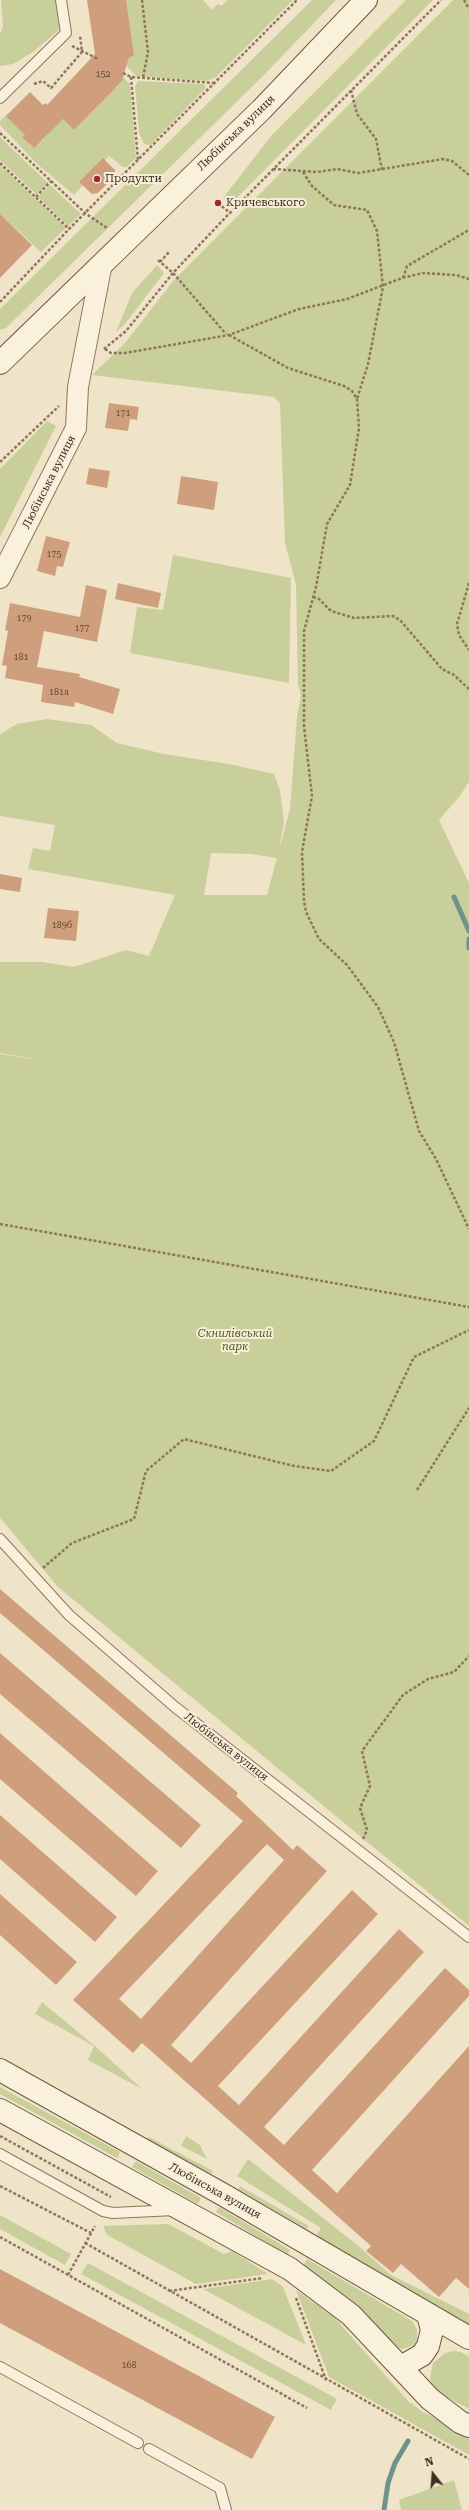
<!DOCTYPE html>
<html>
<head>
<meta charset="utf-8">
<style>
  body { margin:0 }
  #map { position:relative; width:469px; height:2510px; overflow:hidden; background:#f0e4c8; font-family:"Roboto Serif",serif }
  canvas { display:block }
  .north { position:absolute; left:413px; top:2454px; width:40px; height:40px; -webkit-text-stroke:3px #f7eed8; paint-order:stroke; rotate:343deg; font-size:11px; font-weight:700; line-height:16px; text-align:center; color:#3d2e20 }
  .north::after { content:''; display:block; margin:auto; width:14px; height:18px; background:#3d2e20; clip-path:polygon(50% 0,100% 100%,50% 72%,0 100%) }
</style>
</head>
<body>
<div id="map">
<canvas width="469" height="2510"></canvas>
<div class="north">N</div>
</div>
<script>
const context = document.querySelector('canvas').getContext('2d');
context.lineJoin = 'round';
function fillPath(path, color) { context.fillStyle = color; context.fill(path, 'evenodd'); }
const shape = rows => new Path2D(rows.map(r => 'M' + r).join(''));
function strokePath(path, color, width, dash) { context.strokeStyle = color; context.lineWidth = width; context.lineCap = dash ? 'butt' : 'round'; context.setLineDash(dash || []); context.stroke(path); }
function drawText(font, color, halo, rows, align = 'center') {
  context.font = font + ' "Roboto Serif",serif'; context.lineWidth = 4; context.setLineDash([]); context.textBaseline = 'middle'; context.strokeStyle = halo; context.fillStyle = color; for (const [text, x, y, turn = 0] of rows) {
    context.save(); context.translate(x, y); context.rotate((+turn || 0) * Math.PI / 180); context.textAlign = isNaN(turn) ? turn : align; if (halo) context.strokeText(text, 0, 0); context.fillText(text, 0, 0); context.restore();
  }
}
const green = shape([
  [1,0,56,0,60,26,58,31,33,52,13,64,0,66,0,34,3,27],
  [121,0,203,0,212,10,218,4,221,6,228,0,293,0,215,78,206,81,136,76,126,65,125,57,134,56],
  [312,0,336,0,264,75,6,328,0,330,0,309],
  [406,0,433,0,230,205,223,198,271,136],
  [453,0,469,0,469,782,459,797,439,820,469,883,469,1926,58,1587,0,1518,0,1054,45,1061,0,1053,0,962,42,962,74,967,126,950,149,956,175,895,28,869,33,848,50,851,55,825,0,816,0,734,17,724,47,719,91,725,117,743,164,754,229,764,274,774,280,790,284,822,279,850,290,809,297,717,301,695,298,684,296,585,285,543,280,403,274,397,92,375,125,343,173,281],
  [211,853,251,854,277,858,267,895,204,895],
  [122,76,130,84,136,158,127,167,123,167,109,156,74,195,37,164,0,125,0,121,8,113,25,135,23,137,32,146,39,139,42,141,61,117,74,130,89,110,92,112,114,86,116,88,122,81],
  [138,81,204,84,206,88,150,145,144,144,139,133,135,86],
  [0,137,48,183,37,195,0,160],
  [0,165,66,228,41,252,0,214],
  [50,185,81,214,68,226,38,197],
  [157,265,164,273,125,324,116,332,132,293],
  [47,421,56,426,0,537,0,469],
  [173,555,291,578,289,683,130,653,137,607,163,610],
  [42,2002,95,2046,142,2089,88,2060,94,2046,35,2014],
  [0,2087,120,2152,117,2158,0,2094],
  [186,2136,200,2145,207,2159,181,2146],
  [149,2137,213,2171,211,2174,147,2140],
  [248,2159,356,2244,391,2275,469,2314,469,2328,316,2236,321,2228,237,2176],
  [136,2161,201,2198,198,2204,132,2167],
  [240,2186,309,2226,307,2229,238,2189],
  [219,2207,290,2250,287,2255,216,2212],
  [0,2215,71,2254,65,2265,0,2229],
  [168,2224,224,2254,232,2251,268,2274,196,2284,107,2235,103,2226],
  [307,2259,412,2321,417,2329,417,2340,412,2346,402,2349,390,2344,303,2266],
  [88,2263,337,2399,331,2410,81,2274],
  [272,2279,283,2287,306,2345,203,2289],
  [296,2290,334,2317,408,2401,423,2412,469,2436,469,2455,329,2377],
  [453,2351,461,2352,469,2357,469,2409,436,2391,432,2386,430,2378,433,2363,445,2353],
  [454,2480,462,2510,401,2510,399,2500]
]);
const stream = shape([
  [454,897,469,931],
  [469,939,469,948],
  [384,2510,388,2483,395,2463,408,2441]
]);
const building = shape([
  [87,0,126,0,134,56,129,57,122,81,74,130,63,119,34,148,22,137,25,135,6,116,30,92,43,105,46,103,47,105,95,54],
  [103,158,115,170,115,176,98,193,92,194,79,182],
  [0,214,32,245,0,278],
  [109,403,139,407,137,420,130,419,128,431,105,428],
  [89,468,110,471,107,488,86,484],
  [181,476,218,482,214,510,177,504],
  [46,536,70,542,63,567,57,566,55,576,37,571],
  [118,583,161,593,158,608,115,599],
  [86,585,107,590,97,642,44,631,37,667,80,674,79,677,120,689,113,714,75,702,74,707,41,702,43,685,5,678,7,666,2,665,8,631,5,630,10,603,80,617],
  [0,874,22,878,20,892,0,889],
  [48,908,79,911,76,941,44,938],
  [0,1589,238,1793,236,1796,293,1850,297,1845,327,1871,171,2045,191,2063,352,1890,378,1914,218,2086,239,2105,399,1929,424,1952,264,2127,284,2145,445,1968,469,1990,469,1996,312,2170,337,2193,469,2046,469,2289,456,2278,439,2297,401,2264,393,2273,366,2251,371,2246,142,2043,133,2053,73,2000,243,1821,0,1613],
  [267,1844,284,1860,141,2019,119,1999],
  [0,1653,201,1825,181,1848,0,1694],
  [0,1733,158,1871,136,1896,0,1779],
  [0,1815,117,1917,95,1942,0,1859],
  [0,1894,77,1962,56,1985,0,1935],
  [0,2269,275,2417,252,2459,0,2323]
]);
const path = shape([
  [142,0,148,52,143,78],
  [464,0,469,9],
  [72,46,98,59],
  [123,73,131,77,214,83],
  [131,77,138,160],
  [34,84,43,81,51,88,82,52,80,35],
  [351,90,357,114,376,139,382,170],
  [0,133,85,213,107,228],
  [0,163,69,229],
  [273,169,317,172,337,169,358,173,443,159,452,161,469,175],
  [303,172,312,186,334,205,367,210,377,231,383,287,368,364,357,399],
  [36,197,51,181],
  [218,203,230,213],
  [158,260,173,273,226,334],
  [160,262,170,251],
  [403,278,407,266,469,230],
  [0,302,69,229,297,0],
  [229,335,288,368,344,386,352,391,357,399,359,428,350,485,327,524,316,587,304,631,304,726,312,796,302,852,304,901,306,912,319,939,347,965,378,1007,394,1042,419,1131,436,1159,469,1229],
  [104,349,126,331,173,273,223,220,441,0],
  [105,349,111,353,125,353,229,335,299,309,347,299,402,278,423,273,456,275,469,279],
  [0,462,59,406],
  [469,583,457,624,459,635,469,650],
  [313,597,319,599,331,611,354,618,393,616,400,620,442,669,454,675,469,689],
  [0,1224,469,1307],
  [417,1490,469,1408],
  [43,1568,72,1543,134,1519,146,1471,184,1439,294,1466,331,1471,374,1441,414,1357,469,1330],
  [363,1839,367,1830,360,1808,370,1786,362,1751,403,1695,428,1679,454,1672,469,1656],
  [0,2136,111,2197],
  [0,2186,91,2233],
  [0,2237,307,2408],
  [85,2243,469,2459],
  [68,2275,95,2226],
  [169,2291,263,2278],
  [296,2298,326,2380]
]);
const lane = shape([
  [0,98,66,33,61,0],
  [0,1539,69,1615,175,1707,469,1937],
  [0,2154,103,2211,113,2213,175,2210],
  [0,2367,138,2443],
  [149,2449,220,2488,226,2510]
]);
const street = shape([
  [0,578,76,428,78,387,102,263]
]);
const secondary = shape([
  [0,363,262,109,366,0],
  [0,2070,222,2194,469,2338],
  [0,2110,290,2269,351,2315,430,2399,460,2422,469,2426],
  [401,2367,422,2355,428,2346,432,2330,428,2315]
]);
const markers = [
  [97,179,4,"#9e2a2b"],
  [218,203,4,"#9e2a2b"]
];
const numberNames = [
  ["152",103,74],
  ["171",123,413],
  ["175",54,554],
  ["179",24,618],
  ["177",82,628],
  ["181",21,657],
  ["181а",59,692],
  ["189б",62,925],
  ["168",129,2365]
];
const streetNames = [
  ["Любінська вулиця",236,133,-44],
  ["Любінська вулиця",49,482,-63],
  ["Любінська вулиця",226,1747,38],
  ["Любінська вулиця",215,2191,29]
];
const poiNames = [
  ["Продукти",105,179],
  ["Кричевського",226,203]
];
const parkNames = [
  ["Скнилівський",235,1334],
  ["парк",235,1347]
];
fillPath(green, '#c9cf9b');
strokePath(stream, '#6f938a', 5);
fillPath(building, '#cf9f7d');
strokePath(lane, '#8d765c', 12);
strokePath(street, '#8d765c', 22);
strokePath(secondary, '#6f573f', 24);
strokePath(path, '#8d765c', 2.5, [3, 2]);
strokePath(lane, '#faf1dc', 10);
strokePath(street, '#faf1dc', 20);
strokePath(secondary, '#faf1dc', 22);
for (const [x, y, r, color] of markers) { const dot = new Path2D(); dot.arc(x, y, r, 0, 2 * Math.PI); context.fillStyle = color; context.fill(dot); strokePath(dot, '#f7eed8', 1.5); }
drawText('9px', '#624a37', null, numberNames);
drawText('11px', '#3d2e20', '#f7eed8', streetNames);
drawText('11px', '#3d2e20', '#f7eed8', poiNames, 'left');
drawText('italic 11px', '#4d5a26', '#f7eed8', parkNames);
</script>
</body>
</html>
